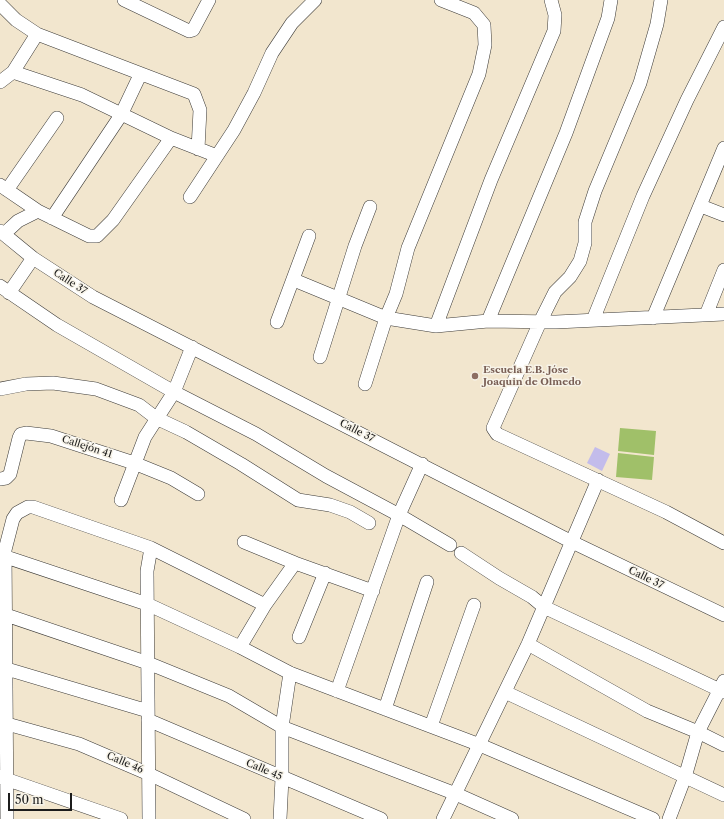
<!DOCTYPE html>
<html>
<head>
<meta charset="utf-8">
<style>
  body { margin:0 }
  #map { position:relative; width:724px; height:819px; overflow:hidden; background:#f2e6ce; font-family:"Libre Caslon Text",serif }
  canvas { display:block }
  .scale { position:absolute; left:8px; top:793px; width:64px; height:18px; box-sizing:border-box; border:2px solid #1c1c1c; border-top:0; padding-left:5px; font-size:12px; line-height:14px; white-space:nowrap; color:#1c1c1c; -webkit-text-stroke:3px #f7f3e8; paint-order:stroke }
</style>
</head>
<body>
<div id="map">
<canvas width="724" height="819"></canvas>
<div class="scale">50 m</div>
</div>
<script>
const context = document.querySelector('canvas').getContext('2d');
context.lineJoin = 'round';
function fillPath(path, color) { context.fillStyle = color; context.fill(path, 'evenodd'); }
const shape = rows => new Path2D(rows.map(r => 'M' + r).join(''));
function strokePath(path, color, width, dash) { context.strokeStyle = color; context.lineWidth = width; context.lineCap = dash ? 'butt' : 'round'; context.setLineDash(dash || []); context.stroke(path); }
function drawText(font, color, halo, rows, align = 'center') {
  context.font = font + ' "Libre Caslon Text",serif'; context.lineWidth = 3; context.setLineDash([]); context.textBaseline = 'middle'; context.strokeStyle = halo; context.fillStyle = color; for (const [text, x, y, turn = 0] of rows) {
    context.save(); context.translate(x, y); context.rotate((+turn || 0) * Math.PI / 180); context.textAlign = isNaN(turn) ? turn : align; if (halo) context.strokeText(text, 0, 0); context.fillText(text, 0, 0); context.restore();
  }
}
const green = shape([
  [620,428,656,431,654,455,618,451],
  [618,453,654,457,652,480,616,477]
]);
const building = shape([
  [595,447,610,454,602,471,587,463]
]);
const minor = shape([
  [124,0,189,31,193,30,209,0],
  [661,0,657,24,640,83,595,191,585,222,585,243,580,261,570,277,555,292,540,322,493,428,497,434,666,512,724,543],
  [0,4,16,20,37,34,194,94,200,110,198,149],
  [13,72,82,95,171,138,217,156],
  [0,82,13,72,37,34],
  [0,185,38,211],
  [7,190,57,118],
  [190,197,234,130,254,93,272,53,292,23,315,0],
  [701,206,724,215],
  [52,218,121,115,140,75],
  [0,231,33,258,93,297,572,542,724,615],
  [4,234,18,221,38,211,89,236,97,236,113,220,171,138],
  [294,280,386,318,436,326,488,321,556,322,724,314],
  [0,286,57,325,174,392,256,434,326,476,399,515,450,545],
  [9,293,33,258],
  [706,315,724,270],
  [653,318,724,148],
  [593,320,643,196,687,100,724,27],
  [488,321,566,133,608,18,611,0],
  [277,322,309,236],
  [436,326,491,180,554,31,555,15,551,0],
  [320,357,355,246,370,207],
  [365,384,386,318,396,294,408,248,479,74,485,45,484,25,474,13,441,0],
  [0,389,26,384,53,383,96,389,139,405,156,418,186,432,241,464,298,500,330,505,350,512,369,523],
  [0,479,6,478,10,474,19,438,21,434,26,433,51,436,134,463,171,478,198,494],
  [121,500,145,437,174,392,192,347],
  [244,542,295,563],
  [461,553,499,578,532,597,544,607,724,692],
  [0,555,147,604,240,647,290,673,480,745,653,819],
  [0,613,148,663,229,696,282,727,456,794,512,819],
  [299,637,325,573],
  [528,644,647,711,698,732,724,745],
  [240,647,265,605,295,563,373,591],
  [0,667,148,711],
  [337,691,399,515,422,464],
  [505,692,724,795],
  [385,709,427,582],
  [148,720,381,819],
  [0,722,79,744,149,774,244,819],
  [431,726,474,605],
  [0,777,121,819],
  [7,819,5,550,13,519,17,513,28,507,33,507,151,548,265,605],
  [149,819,147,571,151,548],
  [280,819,282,778,282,727,290,673],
  [443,819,528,644,598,480],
  [669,819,685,777,698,732,724,681]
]);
const markers = [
  [475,376,4,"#8d6e63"]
];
const streetNames = [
  ["Calle 37",70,282,33],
  ["Calle 37",357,431,27],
  ["Callejón 41",87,447,18],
  ["Calle 37",646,578,26],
  ["Calle 46",125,763,23],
  ["Calle 45",264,770,23]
];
const educationNames = [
  ["Escuela E.B. Jóse",483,370],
  ["Joaquin de Olmedo",483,382]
];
fillPath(green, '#a0c069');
fillPath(building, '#c3bceb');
strokePath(minor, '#3c3a37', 14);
strokePath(minor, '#fff', 13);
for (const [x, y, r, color] of markers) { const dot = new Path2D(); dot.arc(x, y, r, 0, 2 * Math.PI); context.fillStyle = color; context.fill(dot); strokePath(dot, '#f7f3e8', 1.5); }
drawText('10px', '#1c1c1c', '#f7f3e8', streetNames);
drawText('bold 10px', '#785e54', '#f7f3e8', educationNames, 'left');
</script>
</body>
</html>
